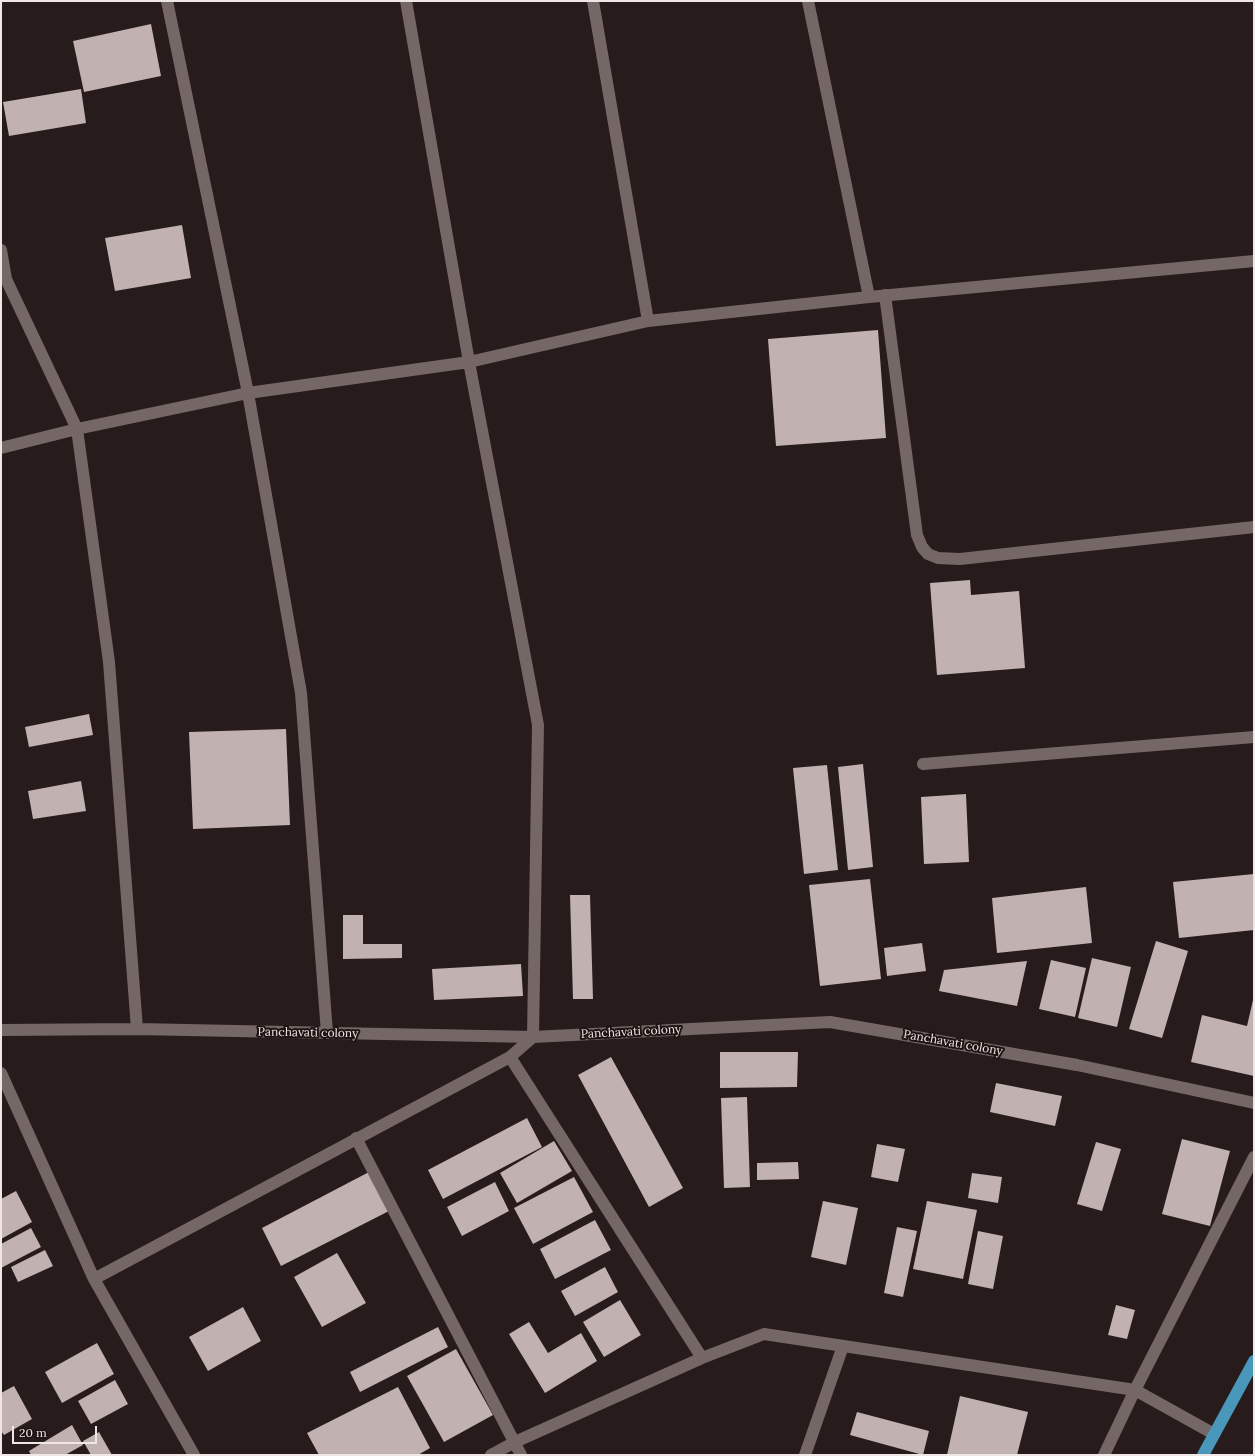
<!DOCTYPE html>
<html>
<head>
<meta charset="utf-8">
<style>
  body { margin:0 }
  #map { position:relative; width:1255px; height:1456px; overflow:hidden; background:#271c1b; font-family:Lora,serif }
  canvas { display:block }
  .frame { position:absolute; inset:0; border:2px solid #efe7e6; pointer-events:none }
  .scale { position:absolute; left:12px; top:1426px; width:85px; height:18px; box-sizing:border-box; border:2px solid #efe7e6; border-top:0; padding-left:5px; font-size:12px; line-height:14px; white-space:nowrap; color:#efe7e6; -webkit-text-stroke:3px #1e1312; paint-order:stroke }
</style>
</head>
<body>
<div id="map">
<canvas width="1255" height="1456"></canvas>
<div class="frame"></div>
<div class="scale">20 m</div>
</div>
<script>
const context = document.querySelector('canvas').getContext('2d');
context.lineJoin = 'round';
function fillPath(path, color) { context.fillStyle = color; context.fill(path, 'evenodd'); }
const shape = rows => new Path2D(rows.map(r => 'M' + r).join(''));
function strokePath(path, color, width, dash) { context.strokeStyle = color; context.lineWidth = width; context.lineCap = dash ? 'butt' : 'round'; context.setLineDash(dash || []); context.stroke(path); }
function drawText(font, color, halo, rows, align = 'center') {
  context.font = font + ' Lora,serif'; context.lineWidth = 4; context.setLineDash([]); context.textBaseline = 'middle'; context.strokeStyle = halo; context.fillStyle = color; for (const [text, x, y, turn = 0] of rows) {
    context.save(); context.translate(x, y); context.rotate((+turn || 0) * Math.PI / 180); context.textAlign = isNaN(turn) ? turn : align; if (halo) context.strokeText(text, 0, 0); context.fillText(text, 0, 0); context.restore();
  }
}
const building = shape([
  [151,24,161,76,84,92,73,41],
  [81,89,86,123,9,136,3,102],
  [182,225,191,278,115,291,105,238],
  [878,330,886,438,776,446,768,339],
  [970,580,971,595,1019,591,1025,668,937,675,930,583],
  [89,714,93,735,29,747,25,727],
  [286,729,290,825,193,829,189,732],
  [863,764,873,867,848,870,838,767],
  [827,765,838,870,804,874,793,768],
  [81,781,86,811,33,819,28,791],
  [966,794,969,862,924,864,921,797],
  [1254,874,1254,930,1179,938,1173,882],
  [870,879,881,979,820,986,809,885],
  [1086,887,1092,943,997,953,992,898],
  [570,895,590,895,593,999,573,999],
  [343,915,363,915,363,944,402,944,402,958,343,959],
  [1156,941,1188,951,1162,1038,1129,1029],
  [922,943,926,971,887,976,884,948],
  [1092,958,1131,967,1117,1027,1078,1018],
  [1051,960,1086,968,1075,1017,1039,1009],
  [1027,961,1017,1006,939,991,944,970],
  [521,964,523,996,434,1000,432,969],
  [1253,1000,1254,1076,1191,1062,1202,1015,1247,1026],
  [720,1052,798,1052,797,1087,720,1088],
  [611,1057,683,1188,649,1207,578,1075],
  [996,1083,1062,1096,1055,1126,990,1112],
  [747,1097,750,1187,724,1188,721,1098],
  [527,1118,542,1147,443,1199,428,1170],
  [1182,1139,1230,1151,1210,1226,1162,1214],
  [554,1141,572,1171,517,1203,500,1173],
  [1096,1142,1121,1149,1102,1211,1077,1204],
  [877,1144,905,1149,898,1182,871,1177],
  [798,1162,799,1179,757,1180,757,1163],
  [369,1172,389,1211,281,1266,262,1228],
  [972,1173,1002,1177,998,1203,968,1198],
  [574,1177,593,1212,533,1244,514,1208],
  [495,1182,509,1211,462,1236,447,1207],
  [16,1191,32,1222,1,1239,1,1199],
  [823,1201,858,1208,846,1265,811,1257],
  [927,1201,977,1210,963,1279,913,1269],
  [595,1220,611,1250,555,1279,540,1249],
  [897,1227,917,1231,903,1297,884,1293],
  [31,1228,41,1247,1,1268,1,1244],
  [978,1231,1003,1236,993,1289,968,1284],
  [45,1250,53,1266,18,1282,11,1267],
  [337,1253,366,1303,322,1327,294,1277],
  [605,1267,618,1292,575,1316,561,1291],
  [620,1300,641,1335,604,1357,583,1322],
  [1116,1305,1135,1310,1127,1339,1108,1335],
  [243,1307,261,1341,208,1371,189,1337],
  [529,1322,548,1353,581,1333,597,1361,545,1393,509,1334],
  [438,1327,448,1347,360,1392,350,1372],
  [97,1343,114,1374,62,1403,45,1372],
  [456,1349,493,1415,444,1442,407,1376],
  [115,1380,128,1404,91,1424,78,1401],
  [14,1386,32,1419,4,1435,1,1431,1,1393],
  [398,1387,430,1448,418,1455,319,1455,307,1433],
  [960,1396,1028,1412,1017,1455,947,1455],
  [857,1412,929,1431,923,1455,850,1435],
  [72,1425,83,1445,65,1455,31,1455,29,1451],
  [99,1432,112,1455,91,1455,83,1441]
]);
const service = shape([
  [923,764,1254,737]
]);
const minor = shape([
  [167,1,248,393,301,693,327,1033],
  [593,1,648,321],
  [808,1,869,297],
  [1,250,6,279,77,429,109,662,137,1029],
  [885,295,917,535,922,547,928,554,938,558,960,559,1254,527],
  [1,448,77,429,248,393,469,362,648,321,869,297,1254,261],
  [1,1030,137,1029,533,1037,830,1022,1077,1065,1254,1103],
  [510,1057,702,1358],
  [1,1073,94,1279,194,1455],
  [356,1138,521,1455],
  [94,1279,510,1057,533,1037,538,725,469,362,406,1],
  [491,1455,515,1442,702,1358,764,1334,1135,1390,1214,1434],
  [805,1455,843,1346],
  [1104,1455,1135,1390,1254,1157]
]);
const trunk = shape([
  [1203,1455,1254,1361]
]);
const streetNames = [
  ["Panchavati colony",631,1032,-3],
  ["Panchavati colony",308,1033,1],
  ["Panchavati colony",953,1043,10]
];
fillPath(building, '#c1b1b0');
strokePath(service, '#756766', 12);
strokePath(minor, '#756766', 12);
strokePath(trunk, '#4998bc', 12);
drawText('12px', '#efe7e6', '#1e1312', streetNames);
</script>
</body>
</html>
